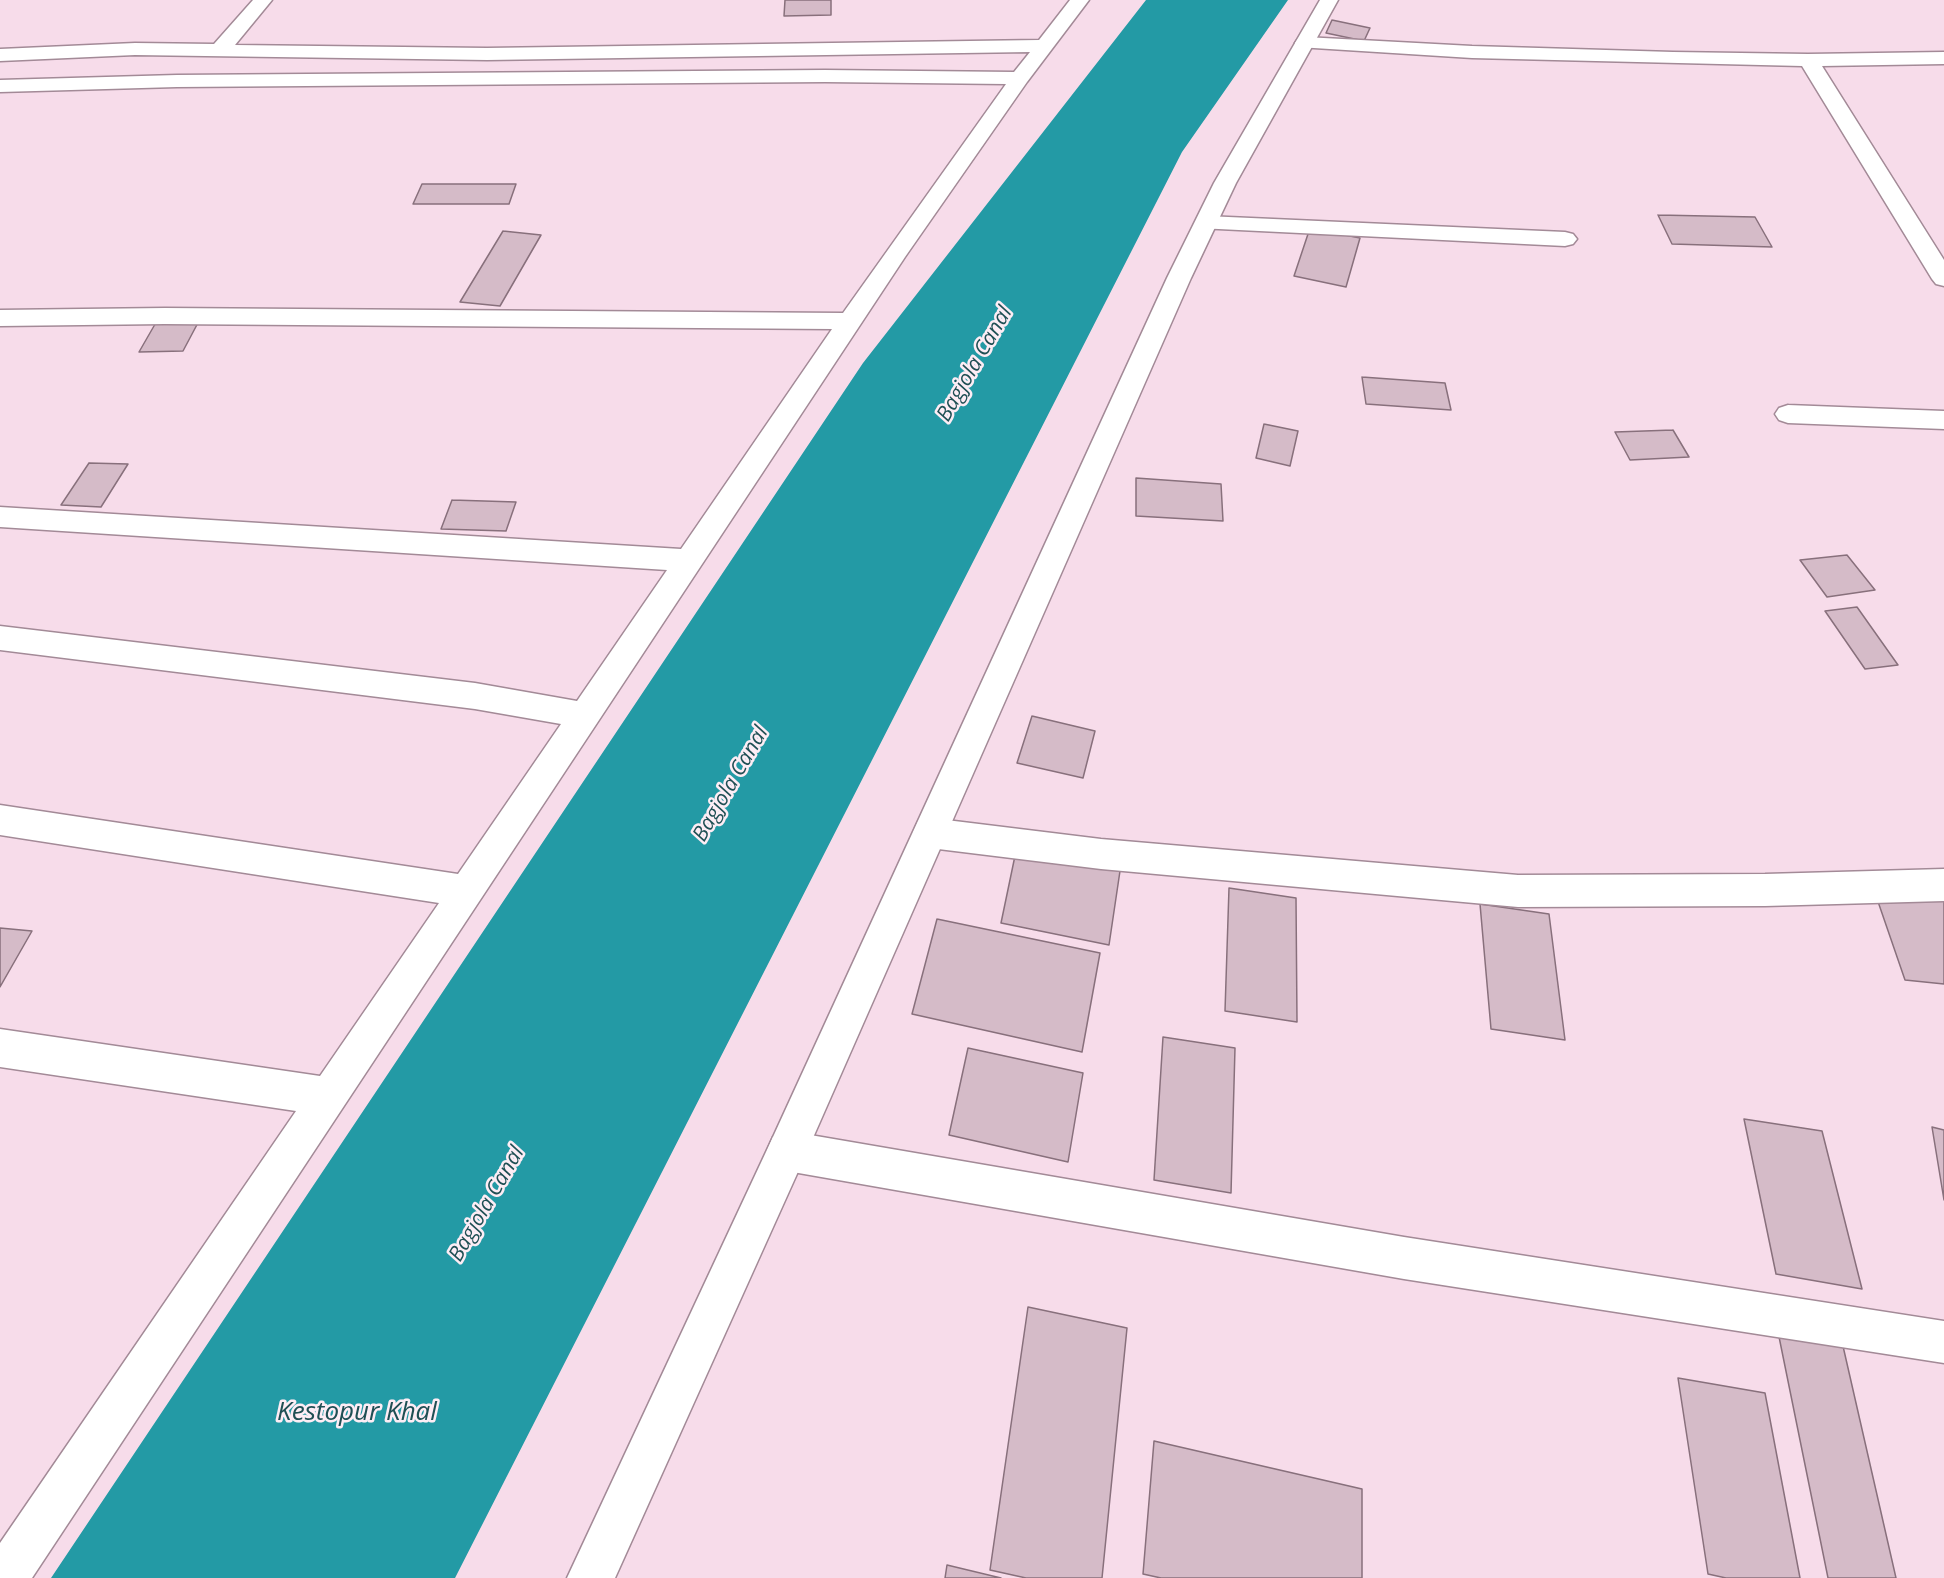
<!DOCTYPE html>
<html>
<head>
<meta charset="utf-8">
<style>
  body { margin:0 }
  canvas { display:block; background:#f7dcea }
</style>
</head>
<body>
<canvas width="1944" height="1578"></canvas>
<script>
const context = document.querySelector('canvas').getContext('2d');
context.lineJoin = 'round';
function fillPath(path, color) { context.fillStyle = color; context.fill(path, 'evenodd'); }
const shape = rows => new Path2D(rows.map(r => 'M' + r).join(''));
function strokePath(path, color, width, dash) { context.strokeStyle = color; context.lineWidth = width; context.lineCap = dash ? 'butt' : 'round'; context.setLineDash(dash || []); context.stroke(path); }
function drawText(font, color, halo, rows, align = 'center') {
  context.font = font + ' "Open Sans",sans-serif'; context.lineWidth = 5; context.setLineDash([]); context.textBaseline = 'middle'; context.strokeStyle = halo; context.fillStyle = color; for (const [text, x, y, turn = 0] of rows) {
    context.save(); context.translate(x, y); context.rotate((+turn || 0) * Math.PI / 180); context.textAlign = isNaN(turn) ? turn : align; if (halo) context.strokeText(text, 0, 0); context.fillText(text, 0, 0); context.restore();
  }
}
const water = shape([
  [1146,0,1288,0,1182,152,455,1578,51,1578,863,363]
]);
const building = shape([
  [785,0,831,0,831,15,784,16,785,0],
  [1332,20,1370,28,1364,41,1326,33,1332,20],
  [422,184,516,184,509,204,413,204,422,184],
  [1658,215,1755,217,1772,247,1672,244,1658,215],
  [1310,228,1360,238,1346,287,1294,276,1310,228],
  [503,231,541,235,500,306,460,302,503,231],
  [158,319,200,319,183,351,139,352,158,319],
  [1362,377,1445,383,1451,410,1366,404,1362,377],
  [1264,424,1298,431,1290,466,1256,458,1264,424],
  [1673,430,1689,457,1630,460,1615,432,1673,430],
  [89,463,128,464,101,507,61,505,89,463],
  [1136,478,1221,484,1223,521,1136,516,1136,478],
  [452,500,516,502,506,531,441,529,452,500],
  [1847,555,1875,590,1827,597,1800,560,1847,555],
  [1857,607,1898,665,1865,669,1825,611,1857,607],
  [1032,716,1095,731,1083,778,1017,763,1032,716],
  [1016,851,1120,871,1109,945,1001,923,1016,851],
  [1229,888,1296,898,1297,1022,1225,1011,1229,888],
  [1874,890,1944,897,1944,984,1905,980,1874,890],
  [1480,904,1549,914,1565,1040,1491,1029,1480,904],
  [937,919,1100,953,1082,1052,912,1014,937,919],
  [0,928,32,931,0,987,0,928],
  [1163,1037,1235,1048,1231,1193,1154,1180,1163,1037],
  [968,1048,1083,1073,1068,1162,949,1135,968,1048],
  [1744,1119,1822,1131,1862,1289,1776,1274,1744,1119],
  [1932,1127,1944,1130,1944,1200,1932,1127],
  [1028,1307,1127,1328,1102,1578,1026,1578,990,1570,1028,1307],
  [1776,1322,1840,1333,1896,1578,1828,1578,1776,1322],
  [1678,1378,1765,1393,1800,1578,1726,1578,1708,1574,1678,1378],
  [1154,1441,1362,1489,1362,1578,1161,1578,1143,1574,1154,1441],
  [947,1565,1001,1578,945,1578,947,1565]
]);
const street = shape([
  [253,0,272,0,235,45,487,48,1039,40,1070,0,1089,0,1027,82,905,257,32,1578,0,1578,0,1543,296,1111,0,1067,0,1029,320,1076,439,903,0,835,0,805,458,874,561,724,475,709,0,650,0,626,475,683,577,701,667,570,0,527,0,507,681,549,832,329,165,324,0,326,0,310,165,308,843,313,1006,84,825,82,177,87,0,92,0,80,177,75,825,70,1014,72,1030,52,487,60,135,55,0,61,0,49,135,43,214,44,253,0],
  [1305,37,1472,46,1673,52,1808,54,1944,52,1944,64,1822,66,1944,260,1944,286,1936,284,1932,279,1802,66,1472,58,1298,47,1295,43,1298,39,1305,37],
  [1206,216,1565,232,1573,234,1577,239,1573,244,1565,246,1198,228,1195,223,1198,218,1206,216],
  [1788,405,1944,411,1944,429,1788,423,1779,420,1775,414,1779,408,1788,405],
  [930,818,1101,839,1518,875,1765,874,1944,869,1944,901,1765,906,1518,907,1101,869,930,848,918,844,913,833,918,822,930,818],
  [787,1131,1404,1237,1944,1321,1944,1363,1404,1279,787,1171,773,1165,767,1151,773,1137,787,1131]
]);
const secondary = shape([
  [1320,0,1338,0,1236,183,1191,278,801,1165,615,1578,567,1578,773,1137,1167,278,1214,183,1320,0]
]);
const waterNames = [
  ["Bagjola Canal",975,364,-60],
  ["Bagjola Canal",731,784,-60],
  ["Bagjola Canal",487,1204,-60]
];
const nearWaternames = [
  ["Kestopur Khal",357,1413]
];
fillPath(water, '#239aa5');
fillPath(building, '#d5bbc8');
strokePath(building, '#88707c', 1.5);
strokePath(street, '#a38a97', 3);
strokePath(secondary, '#a38a97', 3);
fillPath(street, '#fff');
fillPath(secondary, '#fff');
drawText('italic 21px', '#1f4f54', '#fdedf5', waterNames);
drawText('italic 26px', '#1f4f54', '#fdedf5', nearWaternames);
</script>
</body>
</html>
